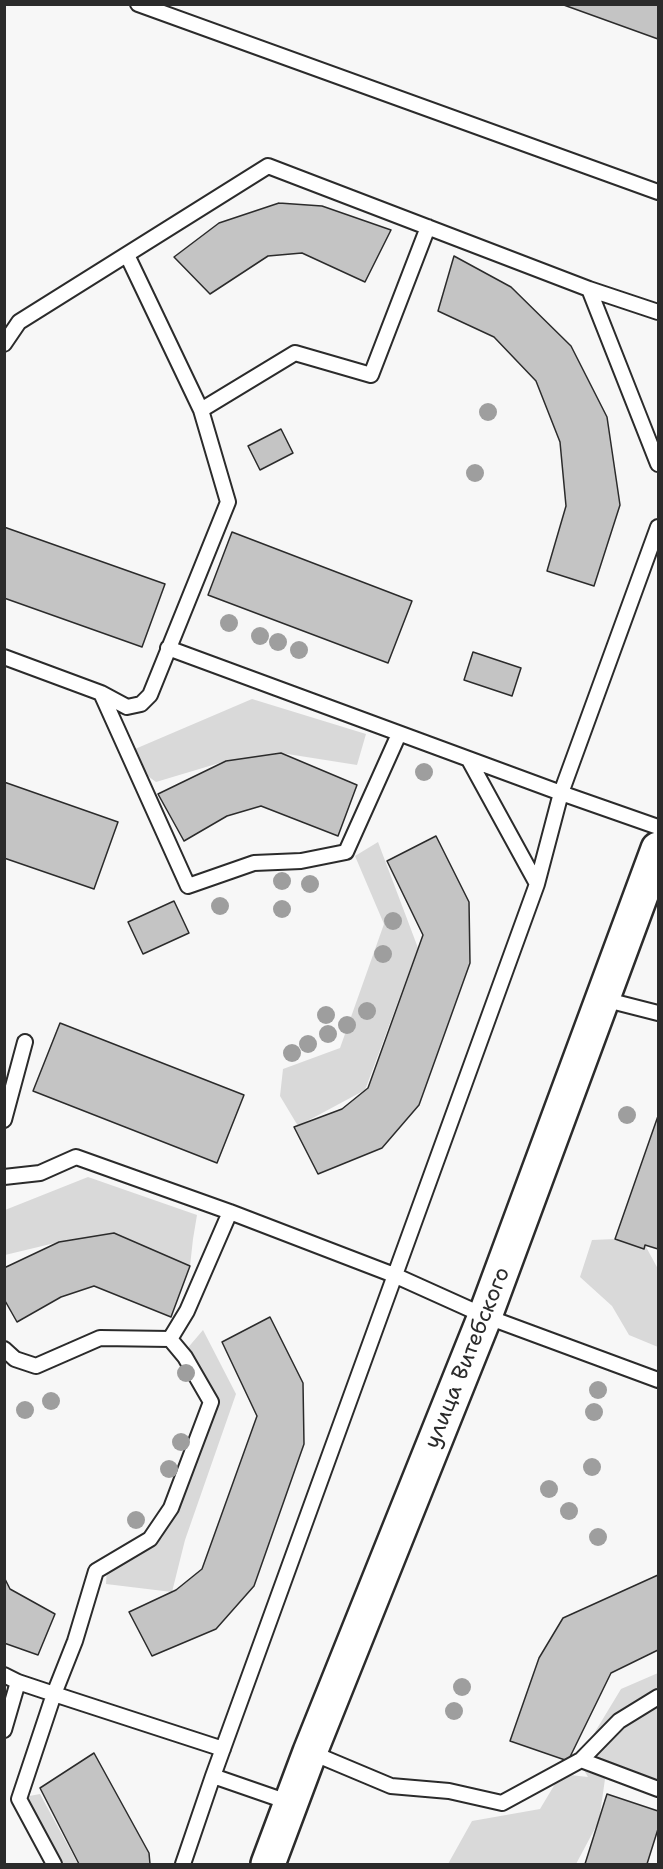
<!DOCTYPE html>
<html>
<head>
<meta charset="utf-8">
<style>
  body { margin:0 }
  #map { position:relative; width:663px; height:1869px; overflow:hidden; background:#f7f7f7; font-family:"Shantell Sans",sans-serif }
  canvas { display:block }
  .frame { position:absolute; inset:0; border:6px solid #2b2b2b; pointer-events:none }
</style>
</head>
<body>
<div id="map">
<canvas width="663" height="1869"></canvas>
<div class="frame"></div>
</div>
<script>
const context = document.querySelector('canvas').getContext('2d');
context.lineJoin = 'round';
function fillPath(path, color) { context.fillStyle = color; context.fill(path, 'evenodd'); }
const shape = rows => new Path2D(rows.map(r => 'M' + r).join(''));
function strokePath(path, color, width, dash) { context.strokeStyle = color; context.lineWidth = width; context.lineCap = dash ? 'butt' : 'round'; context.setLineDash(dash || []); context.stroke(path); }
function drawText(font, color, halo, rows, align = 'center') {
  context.font = font + ' "Shantell Sans",sans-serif'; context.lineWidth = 4.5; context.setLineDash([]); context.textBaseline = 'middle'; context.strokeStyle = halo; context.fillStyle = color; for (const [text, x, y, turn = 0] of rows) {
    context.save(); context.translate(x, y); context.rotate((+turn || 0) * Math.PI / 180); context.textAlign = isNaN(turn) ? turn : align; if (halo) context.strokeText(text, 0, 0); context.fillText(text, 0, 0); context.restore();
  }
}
const green = shape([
  [252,699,366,734,357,765,281,753,226,761,156,782,145,774,135,749],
  [378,842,418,948,365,1090,298,1126,280,1096,283,1069,340,1048,384,924,355,856],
  [88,1177,197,1215,193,1239,190,1266,114,1233,59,1242,5,1255,5,1210],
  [615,1239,645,1245,658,1269,658,1347,629,1335,612,1306,580,1277,592,1240],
  [203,1330,236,1394,185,1540,172,1592,106,1584,107,1567,162,1538,214,1409,186,1350],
  [658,1673,658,1786,605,1779,599,1821,576,1864,448,1864,472,1821,540,1809,561,1774,588,1777,578,1760,621,1689],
  [40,1794,78,1864,64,1864,24,1797]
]);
const building = shape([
  [561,4,658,4,658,39,561,4],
  [279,203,322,206,391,230,365,282,302,253,268,256,210,294,174,257,219,223,279,203],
  [454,256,511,287,571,346,607,417,620,505,594,586,547,571,566,506,560,442,536,381,494,337,438,311,454,256],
  [281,429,293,453,260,470,248,446,281,429],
  [4,527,165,584,142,647,4,598,4,527],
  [232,532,412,601,388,663,208,595,232,532],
  [473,652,521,668,512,696,464,680,473,652],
  [281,753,357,785,338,836,261,806,227,816,184,841,158,794,226,761,281,753],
  [4,782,118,822,94,889,4,858,4,782],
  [436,836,469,902,470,963,419,1105,382,1148,318,1174,294,1127,342,1109,368,1088,423,935,387,861,436,836],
  [174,901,189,933,143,954,128,922,174,901],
  [60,1023,244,1095,217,1163,33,1091,60,1023],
  [658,1116,658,1249,645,1245,644,1249,615,1239,658,1116],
  [114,1233,190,1266,171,1317,94,1286,61,1297,17,1322,4,1299,4,1268,59,1242,114,1233],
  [270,1317,303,1383,304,1444,254,1586,216,1629,152,1656,129,1612,176,1590,202,1569,257,1416,222,1342,270,1317],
  [658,1575,658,1650,611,1673,568,1761,510,1741,539,1658,563,1618,658,1575],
  [4,1577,10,1589,55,1614,38,1655,4,1643,4,1577],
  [94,1753,149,1853,150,1864,79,1864,40,1788,94,1753],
  [607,1794,658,1811,658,1829,647,1864,585,1864,607,1794]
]);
const service = shape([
  [138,4,658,192],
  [127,255,201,410,295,353,371,375,428,227],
  [589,289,658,312],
  [4,344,19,322,268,166,589,289,658,464],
  [658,527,561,793,658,827],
  [168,648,561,793,537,884,213,1776,183,1864],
  [4,657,101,693,127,707,141,704,150,695,228,502,201,410],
  [101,693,188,886,254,863,301,861,346,852,399,734],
  [469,760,537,884],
  [603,999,658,1013],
  [4,1120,25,1042],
  [4,1177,40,1173,76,1157,230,1212,394,1275,485,1316,658,1380],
  [4,1349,15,1359,36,1366,100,1338,170,1339,187,1311,230,1212],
  [4,1675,18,1682,54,1694,75,1641,96,1571,150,1539,171,1508,211,1402,185,1357,170,1339],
  [4,1730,18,1682],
  [310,1752,391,1786,449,1791,502,1803,581,1760,658,1789],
  [581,1760,619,1721,658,1697],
  [213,1776,291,1803],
  [54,1864,19,1799,54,1694,223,1749]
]);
const tertiary = shape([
  [268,1864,310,1752,485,1316,658,849]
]);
const trees = [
  [488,412],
  [475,473],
  [229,623],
  [260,636],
  [278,642],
  [299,650],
  [424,772],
  [282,881],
  [310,884],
  [220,906],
  [282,909],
  [393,921],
  [383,954],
  [367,1011],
  [326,1015],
  [347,1025],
  [328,1034],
  [308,1044],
  [292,1053],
  [627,1115],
  [186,1373],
  [598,1390],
  [51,1401],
  [25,1410],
  [594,1412],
  [181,1442],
  [592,1467],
  [169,1469],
  [549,1489],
  [569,1511],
  [136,1520],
  [598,1537],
  [462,1687],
  [454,1711]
];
const streetNames = [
  ["улица Витебского",468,1358,-68]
];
fillPath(green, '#d9d9d9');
fillPath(building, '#c4c4c4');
strokePath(building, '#2b2b2b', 1.5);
strokePath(service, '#2b2b2b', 18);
strokePath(tertiary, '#2b2b2b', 38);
strokePath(service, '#fff', 14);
strokePath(tertiary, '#fff', 33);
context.fillStyle = '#9e9e9e';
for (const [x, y] of trees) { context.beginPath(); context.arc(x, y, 9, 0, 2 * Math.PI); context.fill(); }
drawText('22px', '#2b2b2b', '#fff', streetNames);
</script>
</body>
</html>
